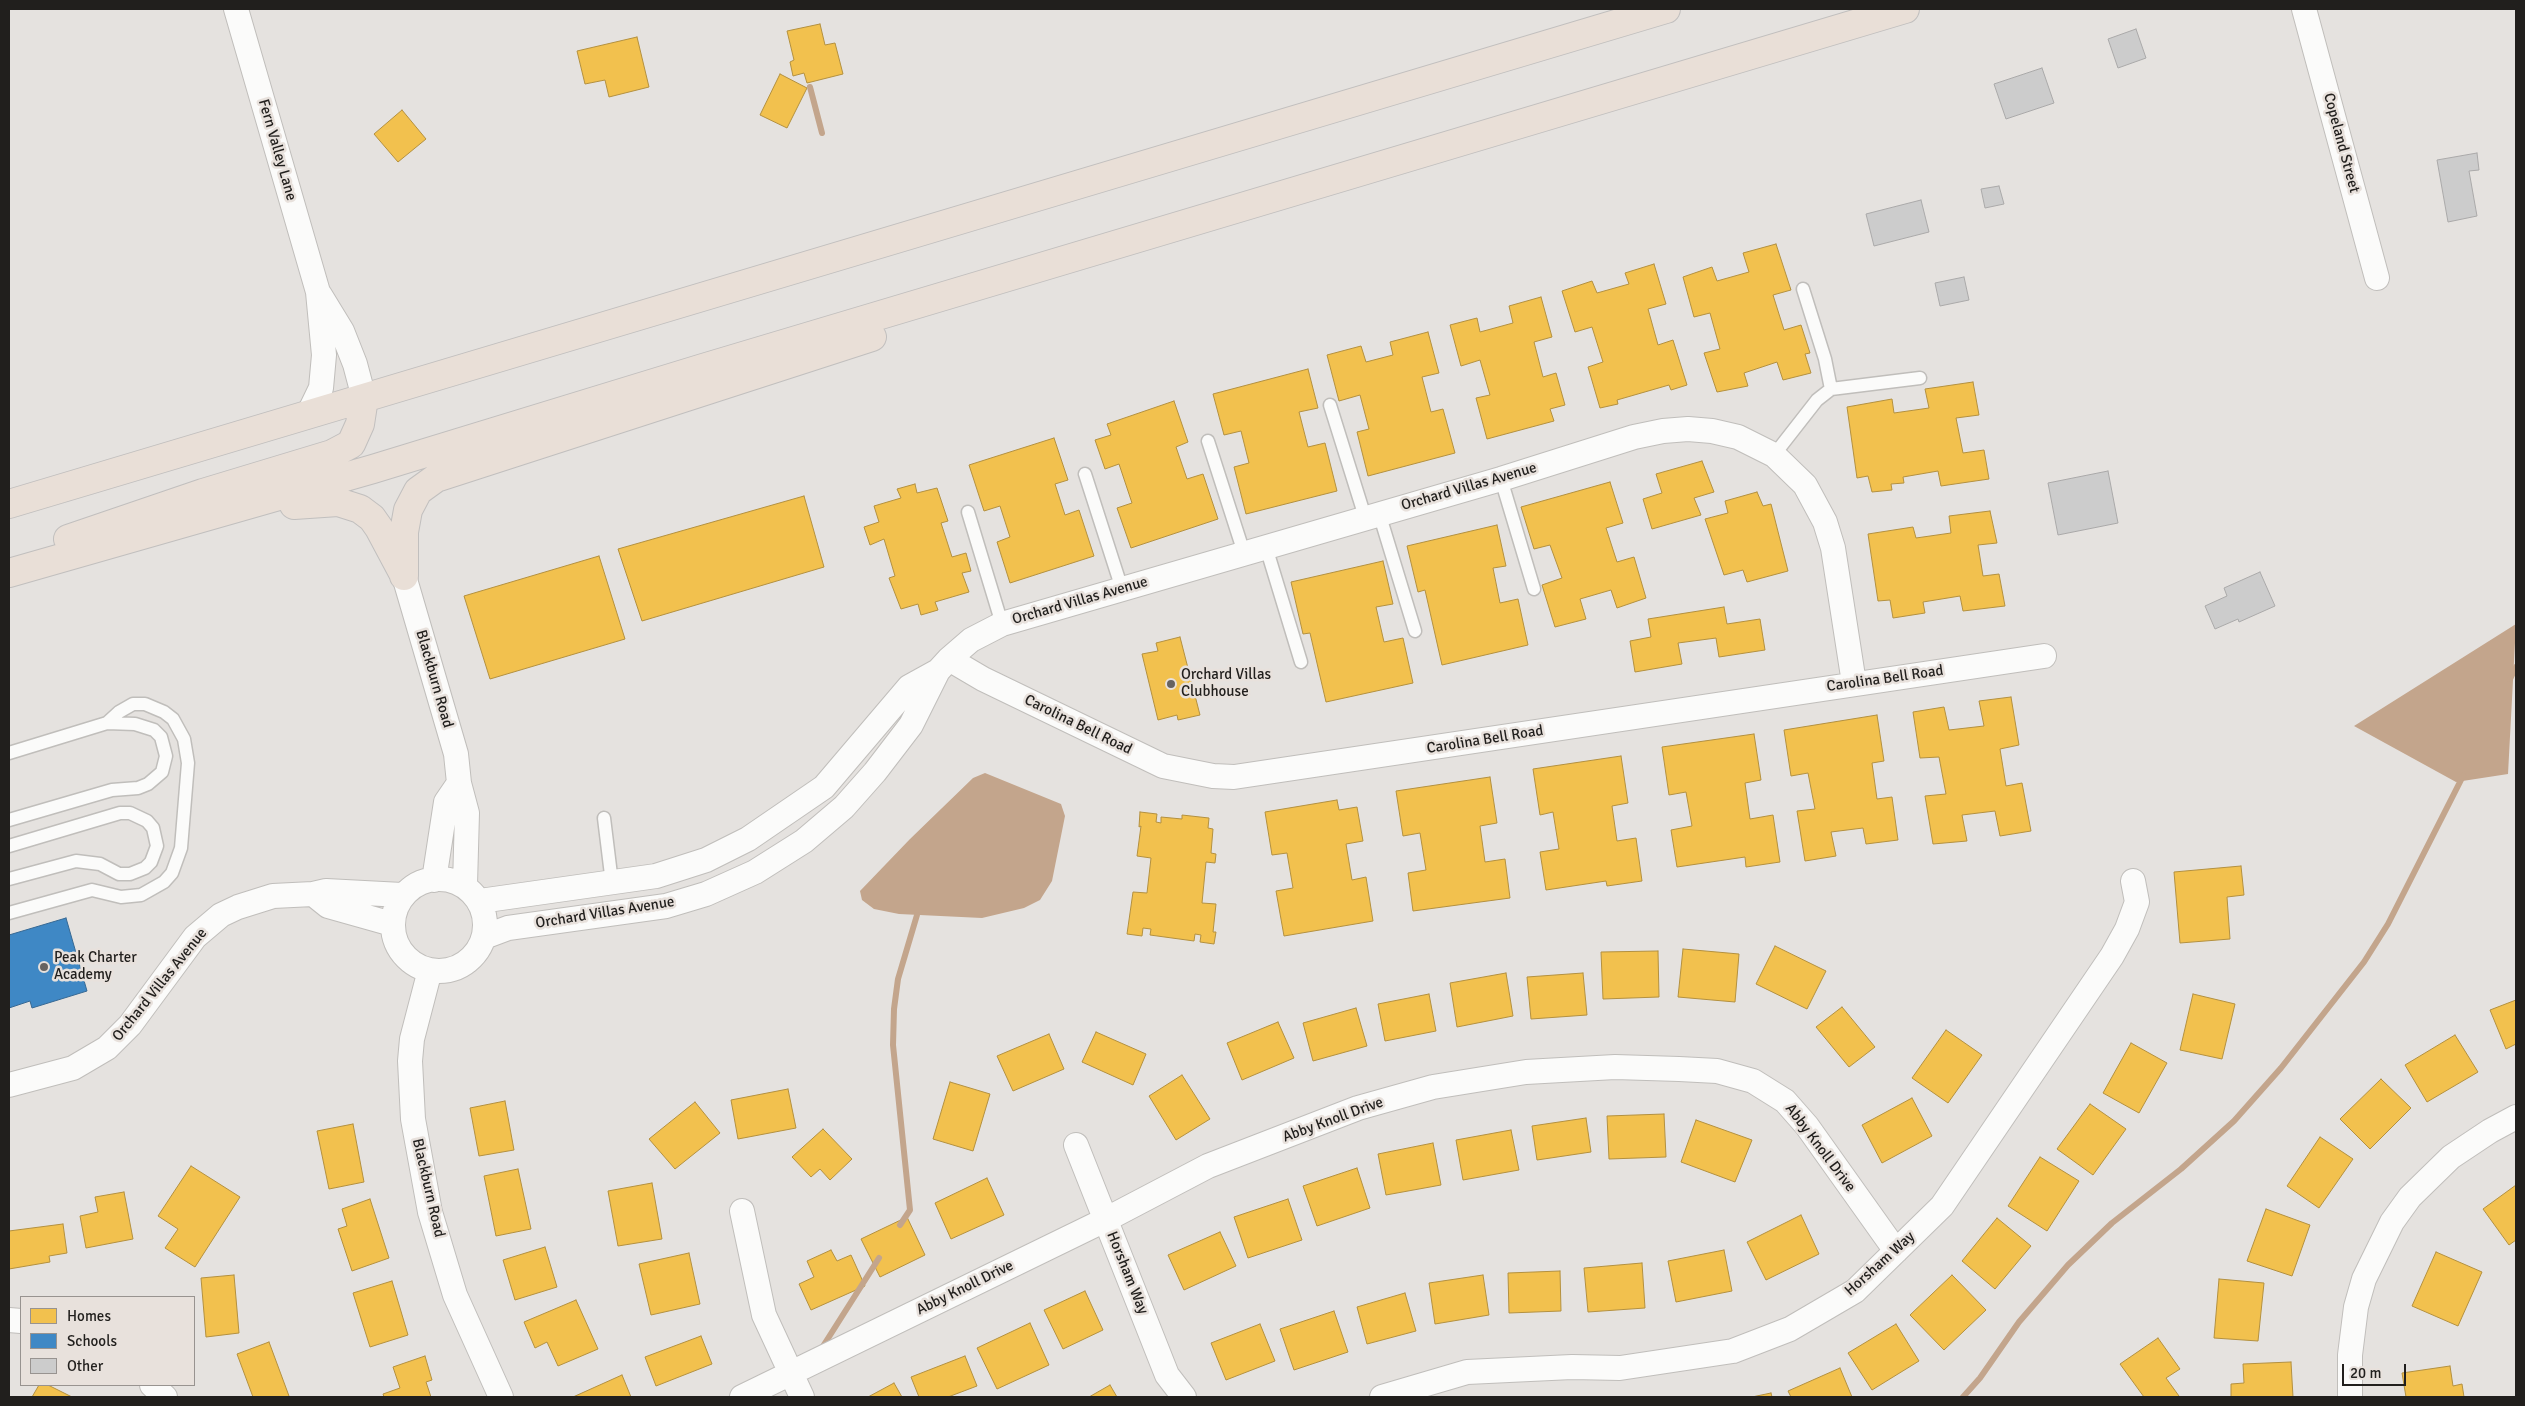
<!DOCTYPE html>
<html>
<head>
<meta charset="utf-8">
<style>
  body { margin:0 }
  #map { position:relative; width:2525px; height:1406px; overflow:hidden; background:#e5e2df; font-family:Signika,sans-serif }
  canvas { display:block }
  .frame { position:absolute; inset:0; border:10px solid #211f1d; pointer-events:none }
  .legend { position:absolute; left:20px; top:1296px; width:175px; height:90px; box-sizing:border-box; background:#e8e1dc; border:1px solid #989390; margin:0; padding:6px 9px; list-style:none; font-size:15px; color:#211f1d }
  .legend li { display:flex; align-items:center; gap:10px; height:25px }
  .legend b { width:25px; border:1px solid #989390 }
  .scale { position:absolute; left:2342px; top:1364px; width:64px; height:22px; box-sizing:border-box; border:2px solid #211f1d; border-top:0; padding-left:6px; font-size:15px; line-height:18px; white-space:nowrap; color:#211f1d; -webkit-text-stroke:4px #e8e1dc; paint-order:stroke }
</style>
</head>
<body>
<div id="map">
<canvas width="2525" height="1406"></canvas>
<div class="frame"></div>
<ul class="legend">
<li><b style="height:14px;background:#f2c14e"></b>Homes</li>
<li><b style="height:14px;background:#3f88c5"></b>Schools</li>
<li><b style="height:14px;background:#ccc"></b>Other</li>
</ul>
<div class="scale">20 m</div>
</div>
<script>
const context = document.querySelector('canvas').getContext('2d');
context.lineJoin = 'round';
function fillPath(path, color) { context.fillStyle = color; context.fill(path, 'evenodd'); }
const shape = rows => new Path2D(rows.map(r => 'M' + r).join(''));
function strokePath(path, color, width, dash) { context.strokeStyle = color; context.lineWidth = width; context.lineCap = dash ? 'butt' : 'round'; context.setLineDash(dash || []); context.stroke(path); }
function drawText(font, color, halo, rows, align = 'center') {
  context.font = font + ' Signika,sans-serif'; context.lineWidth = 5; context.setLineDash([]); context.textBaseline = 'middle'; context.strokeStyle = halo; context.fillStyle = color; for (const [text, x, y, turn = 0] of rows) {
    context.save(); context.translate(x, y); context.rotate((+turn || 0) * Math.PI / 180); context.textAlign = isNaN(turn) ? turn : align; if (halo) context.strokeText(text, 0, 0); context.fillText(text, 0, 0); context.restore();
  }
}
const water = shape([
  [2516,624,2508,774,2456,782,2354,726],
  [985,773,1061,804,1065,816,1052,881,1040,900,1024,908,982,918,899,914,874,909,862,900,860,891,910,839,973,778]
]);
const homes = shape([
  [820,24,825,45,835,43,843,74,807,83,804,73,793,76,790,62,794,60,787,31,820,24],
  [637,37,649,87,609,97,605,80,585,84,577,51,637,37],
  [780,74,807,88,787,128,760,115,780,74],
  [402,110,426,139,398,162,374,134,402,110],
  [1776,244,1791,290,1773,295,1784,330,1801,325,1810,353,1805,354,1811,373,1783,380,1777,362,1744,373,1748,386,1717,392,1704,353,1720,349,1710,313,1694,317,1683,277,1712,267,1717,281,1749,272,1743,253,1776,244],
  [1654,264,1666,304,1648,309,1658,345,1673,340,1687,385,1671,390,1669,385,1617,400,1618,404,1600,408,1588,367,1603,362,1592,327,1575,332,1562,291,1592,281,1597,293,1629,284,1625,273,1654,264],
  [1541,297,1552,337,1534,342,1543,377,1556,373,1565,405,1550,409,1554,421,1487,439,1476,398,1490,395,1480,360,1461,366,1450,325,1477,318,1480,332,1513,323,1509,306,1541,297],
  [1428,332,1439,373,1422,377,1431,412,1443,409,1455,453,1368,476,1357,432,1369,429,1360,395,1339,401,1327,355,1361,346,1366,362,1393,355,1390,342,1428,332],
  [1308,369,1318,408,1299,412,1308,447,1325,443,1337,491,1246,514,1234,467,1249,463,1241,431,1224,435,1213,394,1308,369],
  [1973,382,1979,415,1956,418,1963,453,1984,450,1989,479,1941,486,1938,471,1903,477,1904,483,1891,484,1892,490,1872,492,1868,476,1857,478,1847,407,1892,399,1894,413,1929,408,1925,389,1973,382],
  [1174,401,1188,442,1176,447,1187,479,1203,474,1218,519,1131,548,1117,508,1132,503,1119,464,1105,469,1095,440,1111,435,1107,424,1174,401],
  [1054,438,1068,480,1055,484,1065,515,1079,510,1094,556,1010,583,997,542,1010,537,1000,506,984,511,969,465,1054,438],
  [1702,461,1714,492,1694,498,1701,515,1652,529,1643,499,1662,493,1656,474,1702,461],
  [1610,482,1623,523,1606,528,1617,562,1634,557,1646,598,1617,608,1611,590,1580,599,1586,619,1555,627,1542,585,1562,578,1550,545,1534,549,1521,507,1610,482],
  [915,484,917,493,937,488,948,521,941,523,952,557,966,553,971,571,962,573,969,592,935,602,938,610,921,615,918,604,901,609,889,578,895,576,884,539,870,545,864,527,879,522,874,506,901,498,897,489,915,484],
  [1757,492,1763,506,1771,504,1788,571,1747,582,1743,570,1724,575,1705,519,1728,513,1725,501,1757,492],
  [804,496,824,567,642,621,618,549,804,496],
  [1990,511,1997,543,1978,545,1983,576,1999,574,2005,606,1963,611,1960,596,1923,602,1925,613,1893,618,1890,600,1878,601,1868,534,1913,527,1916,538,1951,533,1949,516,1990,511],
  [1497,525,1506,566,1493,568,1500,603,1518,599,1528,645,1442,665,1425,590,1418,592,1407,546,1497,525],
  [599,556,625,639,490,679,464,596,599,556],
  [1383,561,1393,604,1376,607,1384,642,1403,638,1413,683,1326,702,1310,633,1303,634,1291,582,1383,561],
  [1724,607,1727,624,1760,619,1765,650,1719,657,1716,638,1678,643,1682,664,1635,672,1630,641,1651,637,1648,619,1724,607],
  [1180,637,1200,715,1178,720,1177,715,1158,720,1142,654,1158,651,1156,643,1180,637],
  [2011,697,2019,745,2000,749,2006,786,2022,783,2031,831,2000,836,1995,811,1962,815,1967,841,1933,844,1925,796,1946,794,1939,757,1920,758,1913,712,1944,707,1949,730,1984,726,1979,701,2011,697],
  [1877,715,1884,761,1872,763,1877,799,1892,797,1898,840,1866,844,1863,828,1831,832,1836,856,1805,861,1797,811,1815,809,1808,773,1791,776,1784,730,1877,715],
  [1754,734,1761,780,1745,783,1750,819,1773,815,1780,862,1746,867,1745,857,1677,867,1671,830,1692,826,1686,792,1669,795,1662,747,1754,734],
  [1621,756,1628,803,1612,806,1617,841,1636,838,1642,881,1607,886,1606,881,1546,890,1540,852,1559,849,1553,812,1540,815,1533,769,1621,756],
  [1490,777,1497,823,1480,826,1485,862,1505,859,1510,898,1413,911,1408,873,1426,870,1420,833,1403,836,1396,791,1490,777],
  [1337,800,1339,810,1357,807,1363,841,1346,844,1352,880,1366,877,1373,921,1284,936,1276,891,1293,888,1287,853,1272,855,1265,812,1337,800],
  [1140,812,1157,814,1156,822,1161,823,1161,817,1182,819,1182,815,1209,818,1208,828,1213,829,1211,853,1216,854,1215,863,1206,862,1202,903,1216,904,1213,932,1216,932,1214,944,1200,942,1201,935,1195,934,1194,941,1150,935,1151,929,1143,928,1142,936,1127,934,1133,892,1147,893,1151,858,1137,856,1141,826,1139,827,1140,812],
  [2241,866,2244,895,2227,897,2230,939,2180,943,2174,872,2241,866],
  [1775,946,1826,971,1807,1009,1756,984,1775,946],
  [1683,949,1739,954,1735,1002,1678,997,1683,949],
  [1658,951,1659,997,1603,999,1601,952,1658,951],
  [1506,973,1513,1016,1457,1027,1450,983,1506,973],
  [1583,973,1587,1015,1531,1019,1527,977,1583,973],
  [1429,994,1436,1031,1385,1041,1378,1004,1429,994],
  [2193,994,2235,1004,2222,1059,2180,1050,2193,994],
  [2516,1000,2516,1044,2506,1049,2490,1010,2516,1000],
  [1842,1007,1875,1047,1849,1067,1816,1027,1842,1007],
  [1356,1008,1367,1046,1313,1061,1303,1023,1356,1008],
  [1278,1022,1294,1058,1242,1080,1227,1043,1278,1022],
  [1946,1030,1982,1055,1948,1103,1912,1078,1946,1030],
  [1096,1032,1146,1054,1133,1085,1082,1062,1096,1032],
  [1049,1034,1064,1069,1013,1091,997,1056,1049,1034],
  [2455,1035,2478,1072,2427,1102,2405,1065,2455,1035],
  [2131,1043,2167,1063,2139,1113,2103,1093,2131,1043],
  [1182,1075,1210,1119,1176,1140,1149,1096,1182,1075],
  [2381,1079,2411,1108,2370,1149,2340,1119,2381,1079],
  [950,1082,990,1094,973,1151,933,1139,950,1082],
  [788,1089,796,1128,738,1139,731,1100,788,1089],
  [1912,1098,1932,1136,1882,1163,1862,1125,1912,1098],
  [505,1101,514,1150,479,1156,470,1108,505,1101],
  [695,1102,720,1133,675,1169,649,1139,695,1102],
  [2090,1104,2126,1129,2093,1175,2057,1149,2090,1104],
  [1664,1114,1666,1157,1609,1159,1607,1116,1664,1114],
  [1586,1118,1591,1152,1537,1160,1532,1126,1586,1118],
  [1696,1120,1752,1140,1735,1182,1681,1162,1696,1120],
  [353,1124,364,1182,329,1189,317,1131,353,1124],
  [823,1129,852,1159,830,1180,820,1169,811,1177,792,1157,823,1129],
  [1511,1130,1519,1170,1463,1180,1456,1140,1511,1130],
  [2320,1137,2353,1159,2319,1208,2287,1186,2320,1137],
  [1433,1143,1441,1185,1386,1195,1378,1154,1433,1143],
  [2040,1157,2079,1181,2047,1231,2008,1206,2040,1157],
  [191,1166,240,1197,195,1267,165,1248,178,1229,158,1216,191,1166],
  [1357,1168,1370,1208,1317,1226,1303,1186,1357,1168],
  [518,1169,531,1229,496,1236,484,1176,518,1169],
  [987,1178,1004,1215,951,1239,935,1203,987,1178],
  [652,1183,662,1239,618,1246,608,1191,652,1183],
  [2516,1185,2516,1240,2509,1245,2483,1209,2516,1185],
  [124,1192,133,1239,86,1248,80,1216,98,1212,95,1197,124,1192],
  [370,1199,389,1258,352,1271,338,1229,347,1226,342,1209,370,1199],
  [1288,1199,1302,1240,1248,1258,1234,1217,1288,1199],
  [2266,1209,2310,1225,2292,1276,2247,1261,2266,1209],
  [1801,1215,1819,1254,1766,1280,1747,1242,1801,1215],
  [907,1217,925,1255,880,1277,861,1239,907,1217],
  [1997,1218,2031,1246,1995,1289,1962,1261,1997,1218],
  [63,1224,67,1253,49,1256,50,1262,9,1269,9,1231,63,1224],
  [1220,1232,1236,1266,1184,1290,1168,1255,1220,1232],
  [545,1247,557,1287,515,1300,503,1260,545,1247],
  [831,1250,837,1261,851,1255,865,1286,811,1310,799,1284,814,1277,807,1261,831,1250],
  [1724,1250,1732,1291,1676,1302,1668,1261,1724,1250],
  [2436,1252,2482,1272,2458,1326,2412,1306,2436,1252],
  [689,1253,700,1304,651,1315,639,1264,689,1253],
  [1642,1263,1645,1308,1588,1312,1584,1268,1642,1263],
  [1560,1271,1561,1311,1509,1313,1508,1273,1560,1271],
  [234,1275,239,1333,206,1337,201,1278,234,1275],
  [1483,1275,1489,1315,1435,1324,1429,1283,1483,1275],
  [1952,1275,1986,1310,1944,1350,1910,1315,1952,1275],
  [2219,1279,2264,1283,2258,1341,2214,1338,2219,1279],
  [392,1281,408,1335,370,1347,353,1293,392,1281],
  [1085,1291,1103,1330,1063,1349,1044,1310,1085,1291],
  [1405,1293,1416,1331,1367,1344,1357,1307,1405,1293],
  [576,1300,598,1349,558,1366,547,1342,535,1348,524,1322,576,1300],
  [1334,1311,1348,1352,1294,1370,1280,1329,1334,1311],
  [1030,1323,1049,1365,997,1389,977,1348,1030,1323],
  [1260,1324,1275,1361,1226,1380,1211,1343,1260,1324],
  [1896,1324,1919,1361,1872,1390,1848,1353,1896,1324],
  [701,1336,712,1364,656,1386,645,1357,701,1336],
  [2158,1338,2180,1369,2166,1378,2179,1396,2177,1397,2144,1397,2120,1364,2158,1338],
  [269,1342,289,1396,286,1397,253,1397,237,1354,269,1342],
  [425,1356,432,1380,426,1382,431,1397,384,1397,383,1394,400,1388,393,1367,425,1356],
  [965,1356,977,1386,948,1397,919,1397,911,1377,965,1356],
  [2291,1362,2293,1397,2231,1397,2231,1384,2244,1383,2243,1364,2291,1362],
  [2450,1366,2453,1386,2462,1384,2464,1397,2406,1397,2402,1373,2450,1366],
  [1840,1368,1852,1397,1791,1397,1788,1391,1840,1368],
  [622,1375,631,1397,573,1397,622,1375],
  [894,1383,902,1397,868,1397,894,1383],
  [39,1385,48,1385,72,1397,32,1397,39,1385],
  [1110,1385,1117,1397,1089,1397,1110,1385],
  [1771,1393,1772,1397,1752,1397,1771,1393]
]);
const schools = shape([
  [66,918,87,991,32,1008,30,1001,9,1008,9,935,66,918]
]);
const stream = shape([
  [810,87,822,133],
  [2510,679,2516,667],
  [900,1225,910,1210,893,1045,894,1009,898,979,917,915],
  [820,1351,879,1258],
  [1963,1397,1980,1378,2019,1322,2068,1265,2112,1223,2181,1169,2234,1121,2281,1068,2364,962,2388,924,2463,776]
]);
const building = shape([
  [2136,29,2146,58,2118,68,2108,39,2136,29],
  [2042,68,2054,103,2006,119,1994,84,2042,68],
  [2477,153,2479,170,2469,171,2477,216,2448,222,2437,160,2477,153],
  [1999,186,2004,204,1985,208,1981,189,1999,186],
  [1921,200,1929,232,1874,246,1866,214,1921,200],
  [1964,277,1969,300,1940,306,1935,283,1964,277],
  [2108,471,2118,523,2058,535,2048,483,2108,471],
  [2260,572,2275,606,2239,622,2238,619,2215,629,2205,606,2227,596,2224,588,2260,572]
]);
const lane = shape([
  [1803,289,1825,359,1831,389],
  [1330,405,1365,517],
  [1208,441,1244,553],
  [1774,455,1817,400,1831,389,1920,378],
  [1085,474,1122,589],
  [1501,479,1534,589],
  [968,512,1002,624],
  [1379,513,1415,631],
  [1266,547,1301,662],
  [9,753,107,723,135,724,154,730,161,737,166,756,162,772,148,784,138,788,112,790,9,820],
  [604,818,612,883],
  [9,846,120,813,130,813,147,821,153,828,157,846,151,862,145,868,130,874,119,874,100,864,76,861,9,879],
  [9,913,92,890,121,897,141,895,164,882,172,873,181,848,188,763,184,739,173,719,164,712,145,704,133,704,119,712,107,723]
]);
const street = shape([
  [236,9,318,292,324,355,321,388,308,415],
  [2304,9,2377,278],
  [320,295,342,331,355,364,364,398],
  [404,576,456,754,459,783,467,813,465,885],
  [949,659,983,679,1163,766,1213,776,1234,777,2044,656],
  '393 925a46 46 0 1 1 92 0a46 46 0 1 1-92 0Z',
  [434,880,446,802,459,783],
  [313,894,328,906,392,924],
  [480,901,656,876,706,860,748,839,824,787,909,687,938,671],
  [484,937,508,928,666,906,706,894,755,872,804,841,844,807,875,772,911,725,938,671,949,659,971,640,1002,624,1501,479,1634,437,1663,431,1688,429,1712,431,1738,437,1774,455,1805,485,1825,522,1833,548,1854,683],
  [430,970,412,1039,410,1061,413,1119,430,1212,455,1295,501,1397],
  [9,1085,73,1068,107,1048,130,1025,195,937,221,915,238,907,273,896,313,894,326,891,402,895],
  [1076,1145,1167,1375,1184,1397],
  [742,1211,764,1315,802,1397],
  [9,1320,21,1321],
  [152,1385,165,1397],
  [742,1397,1105,1220,1208,1166,1358,1108,1433,1087,1526,1072,1615,1067,1679,1069,1717,1071,1753,1081,1785,1101,1807,1126,1896,1251],
  [1382,1397,1467,1372,1572,1367,1620,1368,1733,1351,1790,1329,1855,1291,1942,1206,2112,956,2127,929,2137,902,2133,881],
  [2350,1397,2350,1355,2356,1307,2364,1279,2392,1222,2410,1197,2451,1157,2490,1131,2516,1117]
]);
const highway = shape([
  [9,504,1666,9],
  [294,505,338,502,360,509,372,518,379,528,403,573],
  [68,539,203,493,332,454,351,444,360,424,364,398],
  [9,573,373,469,703,368,1905,9],
  [404,576,404,532,408,510,418,491,436,478,872,337]
]);
const markers = [
  [1171,684,5,"#666361"],
  [44,967,5,"#666361"]
];
const streetNames = [
  ["Copeland Street",2341,143,75],
  ["Fern Valley Lane",277,150,74],
  ["Orchard Villas Avenue",1469,487,-16],
  ["Orchard Villas Avenue",1080,601,-16],
  ["Blackburn Road",434,679,74],
  ["Carolina Bell Road",1885,679,-8],
  ["Carolina Bell Road",1078,725,26],
  ["Carolina Bell Road",1485,740,-9],
  ["Orchard Villas Avenue",605,913,-9],
  ["Orchard Villas Avenue",160,985,-51],
  ["Abby Knoll Drive",1333,1120,-20],
  ["Abby Knoll Drive",1820,1148,53],
  ["Blackburn Road",428,1188,77],
  ["Horsham Way",1880,1264,-42],
  ["Horsham Way",1127,1273,68],
  ["Abby Knoll Drive",965,1288,-26]
];
const poiNames = [
  ["Orchard Villas",1181,675],
  ["Clubhouse",1181,692],
  ["Peak Charter",54,958],
  ["Academy",54,975]
];
fillPath(water, '#c3a58c');
fillPath(homes, '#f2c14e');
strokePath(homes, '#b3903f', 1);
fillPath(schools, '#3f88c5');
strokePath(schools, '#366893', 1);
strokePath(stream, '#c3a58c', 6);
fillPath(building, '#ccc');
strokePath(building, '#aaa9a9', 1);
strokePath(lane, '#c0bebb', 15);
strokePath(street, '#c0bebb', 26);
strokePath(highway, '#c1bfbe', 30);
strokePath(lane, '#fbfbfa', 12);
strokePath(street, '#fbfbfa', 24);
strokePath(highway, '#e9dfd7', 28);
for (const [x, y, r, color] of markers) { const dot = new Path2D(); dot.arc(x, y, r, 0, 2 * Math.PI); context.fillStyle = color; context.fill(dot); strokePath(dot, '#e8e1dc', 2); }
drawText('15px', '#211f1d', '#e8e1dc', streetNames);
drawText('15px', '#211f1d', '#e8e1dc', poiNames, 'left');
</script>
</body>
</html>
